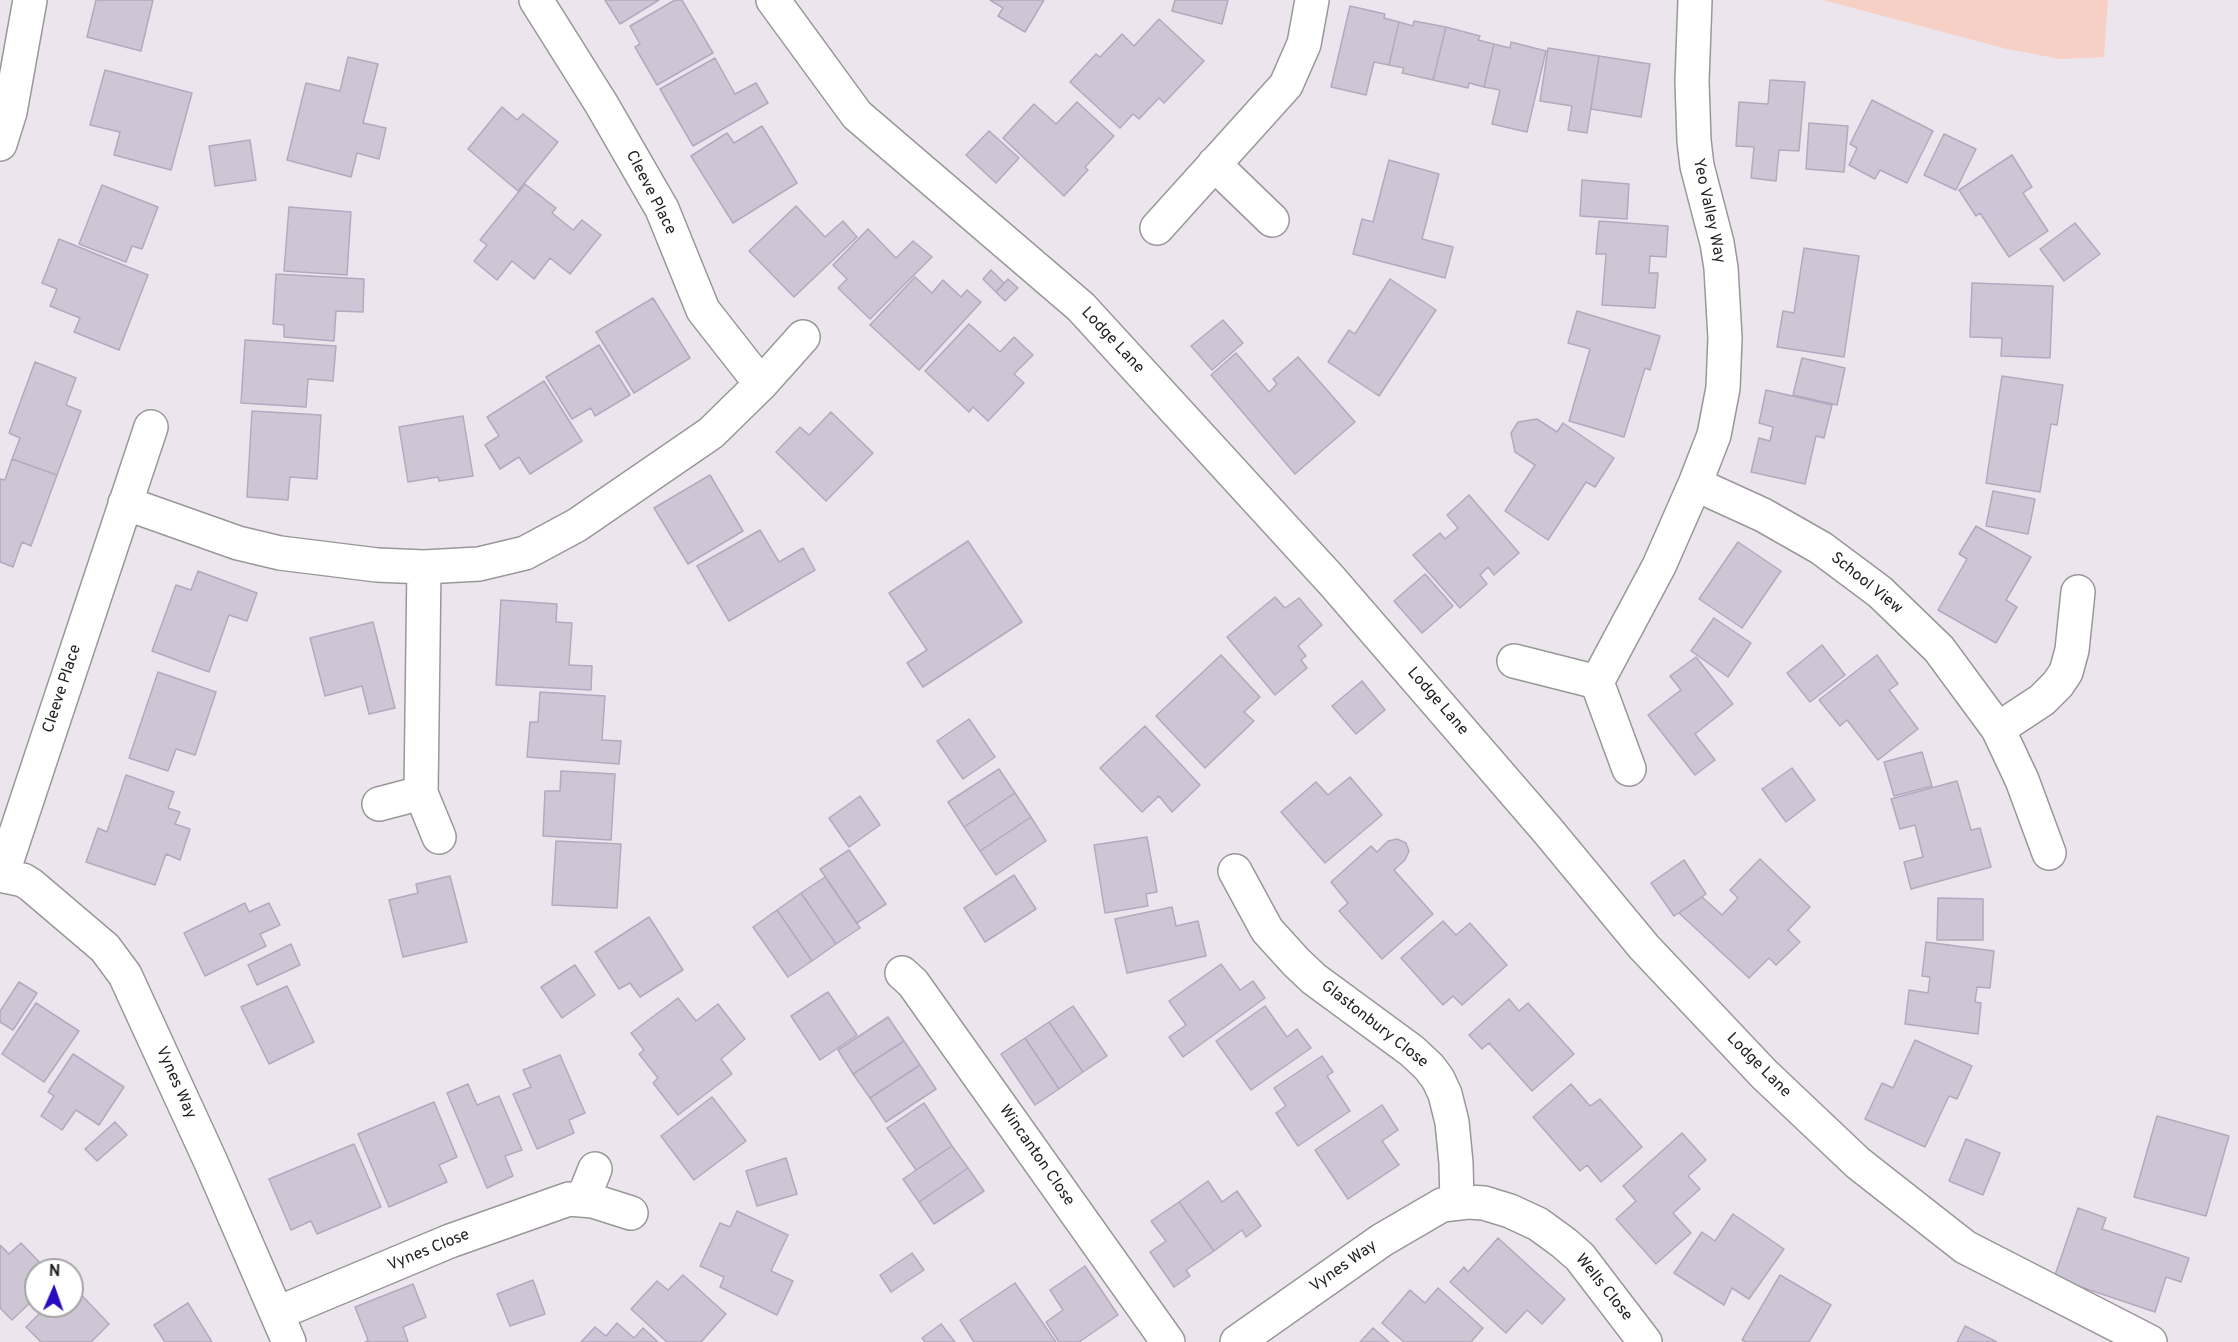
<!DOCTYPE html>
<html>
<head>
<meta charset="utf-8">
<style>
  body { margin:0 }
  #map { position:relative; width:2238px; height:1342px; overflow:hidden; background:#ede5ee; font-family:Overpass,sans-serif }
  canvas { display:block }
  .north { position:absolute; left:24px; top:1258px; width:60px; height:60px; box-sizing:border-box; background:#fff; border:2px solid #a5a5a5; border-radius:50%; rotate:2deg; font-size:16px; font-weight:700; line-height:24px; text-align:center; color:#1e1e1e }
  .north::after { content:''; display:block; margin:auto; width:21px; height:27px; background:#2a0cc0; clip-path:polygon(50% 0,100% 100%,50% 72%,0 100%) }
</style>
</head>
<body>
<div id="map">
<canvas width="2238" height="1342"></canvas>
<div class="north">N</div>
</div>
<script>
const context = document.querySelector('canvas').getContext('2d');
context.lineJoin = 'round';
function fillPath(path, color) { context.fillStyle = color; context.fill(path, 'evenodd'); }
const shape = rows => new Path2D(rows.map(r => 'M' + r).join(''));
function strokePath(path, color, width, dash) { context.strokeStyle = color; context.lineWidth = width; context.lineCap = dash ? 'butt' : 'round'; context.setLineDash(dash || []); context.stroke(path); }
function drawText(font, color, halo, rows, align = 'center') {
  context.font = font + ' Overpass,sans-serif'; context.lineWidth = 4.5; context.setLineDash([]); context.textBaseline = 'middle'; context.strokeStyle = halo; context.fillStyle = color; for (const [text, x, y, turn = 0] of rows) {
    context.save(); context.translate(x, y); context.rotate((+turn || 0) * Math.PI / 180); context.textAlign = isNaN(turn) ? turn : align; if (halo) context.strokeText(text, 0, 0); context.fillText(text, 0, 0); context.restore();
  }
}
const park = shape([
  [1823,0,2108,0,2104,57,2060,59,2007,49]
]);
const building = shape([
  [96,0,153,0,141,51,87,37,96,0],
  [605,0,659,0,620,24,605,0],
  [675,0,682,0,713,53,657,85,635,47,640,44,630,26,675,0],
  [990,0,1044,0,1025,32,998,16,1003,8,990,0],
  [1175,0,1228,0,1222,24,1172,11,1175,0],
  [1350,6,1385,14,1384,18,1399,22,1389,65,1374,62,1366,95,1331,87,1350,6],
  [1159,19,1204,61,1164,103,1159,98,1139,119,1133,114,1120,128,1070,82,1096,54,1100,57,1122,34,1134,46,1159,19],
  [1414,21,1446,27,1433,80,1402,73,1404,68,1389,65,1399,22,1413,26,1414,21],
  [1446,27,1480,36,1478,40,1494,44,1484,87,1469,83,1468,88,1433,80,1446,27],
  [1511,42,1546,51,1527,132,1492,124,1500,90,1484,87,1494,44,1510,48,1511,42],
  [1548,48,1599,56,1587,133,1568,130,1572,106,1540,101,1548,48],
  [1599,56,1650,64,1641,117,1591,109,1599,56],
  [348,57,378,64,363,123,386,128,379,159,357,153,351,177,287,160,306,83,340,91,348,57],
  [715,58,735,94,756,83,768,103,693,146,660,89,715,58],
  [105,70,192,93,171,170,114,155,120,132,90,125,105,70],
  [1770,80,1805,82,1799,151,1779,150,1776,181,1751,178,1754,147,1736,146,1739,102,1768,104,1770,80],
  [1872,100,1933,131,1907,183,1880,170,1875,179,1849,165,1857,148,1850,144,1872,100],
  [1077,102,1114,136,1085,167,1088,170,1064,196,1003,138,1034,104,1056,124,1077,102],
  [502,107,517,120,523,114,558,142,518,191,468,149,502,107],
  [1809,123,1848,126,1844,172,1806,169,1809,123],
  [762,126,797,183,733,223,691,156,727,133,734,143,762,126],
  [989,131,1019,158,996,183,966,155,989,131],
  [1944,134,1976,149,1956,190,1924,175,1944,134],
  [250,140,256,180,215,186,209,146,250,140],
  [2012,155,2032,187,2023,193,2048,231,2009,257,1980,213,1976,216,1959,190,2012,155],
  [1389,160,1439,174,1422,239,1453,247,1445,278,1353,254,1362,219,1373,222,1389,160],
  [1582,180,1629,184,1627,219,1580,216,1582,180],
  [525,184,556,208,552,213,573,230,582,220,601,235,570,274,550,258,534,279,512,261,497,280,474,261,487,245,480,240,525,184],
  [102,185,158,207,142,249,132,246,126,262,79,244,102,185],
  [796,206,825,237,843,221,857,237,794,297,749,251,796,206],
  [289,207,351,212,347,275,284,271,289,207],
  [1599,221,1668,226,1666,257,1650,256,1649,273,1658,273,1655,308,1602,305,1606,254,1596,254,1599,221],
  [2075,223,2100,254,2064,281,2040,249,2075,223],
  [868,229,896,258,913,241,932,257,870,319,838,288,847,279,833,265,868,229],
  [59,239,148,275,119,350,74,332,80,318,50,306,57,289,42,283,59,239],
  [1804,248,1859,256,1844,357,1777,347,1783,311,1794,313,1804,248],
  [991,270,1004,283,996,292,983,279,991,270],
  [276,274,364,279,363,312,336,311,334,341,284,337,284,325,273,324,276,274],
  [915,277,932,293,943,280,961,297,967,290,981,302,919,370,870,325,915,277],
  [1008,279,1018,288,1005,301,996,292,1008,279],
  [1390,279,1436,310,1379,396,1328,362,1349,330,1355,334,1390,279],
  [1972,283,2053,286,2050,358,2001,356,2002,338,1970,337,1972,283],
  [653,298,690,358,634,393,596,332,653,298],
  [1577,311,1660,336,1650,370,1645,368,1624,437,1569,421,1590,349,1568,343,1577,311],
  [1223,320,1243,343,1212,370,1191,346,1223,320],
  [969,324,1000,352,1014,337,1033,355,1014,374,1024,383,988,421,973,407,969,412,925,371,969,324],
  [245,340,336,346,333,381,308,379,306,407,241,403,245,340],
  [599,345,630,395,595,416,591,408,572,419,546,377,599,345],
  [1236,353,1269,392,1277,384,1273,379,1298,357,1355,422,1295,474,1211,375,1236,353],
  [1802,358,1845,368,1837,405,1793,395,1802,358],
  [35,362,76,378,66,405,81,411,57,475,12,459,20,438,9,433,35,362],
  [2002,376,2063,385,2057,425,2051,424,2040,492,1986,483,2002,376],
  [544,381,582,441,530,474,519,457,500,469,485,445,499,436,487,417,544,381],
  [1766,390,1832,405,1824,438,1816,436,1805,484,1751,472,1759,438,1770,441,1773,427,1759,423,1766,390],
  [252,411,321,415,317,479,290,477,288,500,247,497,252,411],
  [831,412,873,453,826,501,776,452,800,427,809,435,831,412],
  [463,416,473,476,439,481,438,477,408,482,399,427,463,416],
  [1537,419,1557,432,1563,423,1614,458,1595,487,1586,482,1548,540,1505,511,1535,465,1515,452,1511,433,1518,422,1537,419],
  [12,459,57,475,31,546,22,542,13,567,0,562,0,479,5,480,12,459],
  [710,475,743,531,688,564,654,508,710,475],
  [1993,491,2035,499,2028,534,1986,526,1993,491],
  [1469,495,1519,553,1494,575,1488,567,1480,575,1487,584,1460,608,1413,555,1440,533,1445,539,1458,528,1447,515,1469,495],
  [1976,526,2031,557,2006,600,2017,607,1996,643,1938,610,1967,559,1959,554,1976,526],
  [760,530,779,562,803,548,815,570,729,621,697,566,760,530],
  [968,541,1022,622,923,687,907,663,927,650,889,593,968,541],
  [1738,542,1781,571,1742,628,1699,599,1738,542],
  [198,571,257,593,247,621,229,615,209,672,152,651,176,585,191,590,198,571],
  [1425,574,1453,606,1422,633,1394,601,1425,574],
  [1275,597,1285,608,1299,598,1322,625,1298,646,1306,656,1301,660,1307,668,1275,695,1227,637,1275,597],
  [501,600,557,604,556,622,572,623,569,665,592,666,591,690,496,685,501,600],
  [1714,618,1751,643,1728,677,1691,651,1714,618],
  [373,622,395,708,369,714,362,686,325,696,310,638,373,622],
  [1822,645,1845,675,1810,702,1787,673,1822,645],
  [1221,655,1260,697,1244,712,1254,721,1205,768,1156,716,1221,655],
  [1877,655,1898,684,1889,690,1918,729,1878,760,1847,720,1840,726,1819,700,1877,655],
  [1696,657,1733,704,1695,734,1715,760,1695,775,1648,715,1681,690,1670,676,1696,657],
  [158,672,216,692,195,755,176,749,168,771,129,758,158,672],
  [1362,681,1385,710,1356,734,1332,706,1362,681],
  [540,692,605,696,602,740,621,741,619,764,527,757,530,722,538,722,540,692],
  [969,719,995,757,963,779,937,741,969,719],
  [1145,726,1200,785,1172,812,1159,796,1142,812,1100,768,1145,726],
  [1922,752,1932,786,1894,796,1884,762,1922,752],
  [1792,768,1815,800,1786,822,1762,789,1792,768],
  [999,769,1015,793,964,827,948,802,999,769],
  [561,771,615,774,611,840,543,836,545,791,560,791,561,771],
  [126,775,174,792,168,808,180,812,175,824,190,829,180,860,166,854,155,885,86,862,98,828,107,832,126,775],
  [1350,777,1382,815,1325,863,1281,812,1316,782,1328,795,1350,777],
  [1957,781,1971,830,1980,828,1991,867,1911,889,1904,862,1923,857,1915,825,1900,829,1891,799,1957,781],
  [1015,793,1031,817,980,851,964,827,1015,793],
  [860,796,880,825,849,847,829,818,860,796],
  [1031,817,1046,841,996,875,980,851,1031,817],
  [1147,837,1157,892,1146,894,1148,906,1105,913,1094,845,1147,837],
  [1397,839,1406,843,1409,851,1405,860,1394,870,1433,914,1382,959,1339,911,1348,903,1331,882,1371,846,1377,852,1388,841,1397,839],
  [556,841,621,844,617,908,552,905,556,841],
  [849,850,886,904,857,923,820,869,849,850],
  [1760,859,1810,907,1788,930,1800,942,1776,965,1769,958,1749,978,1679,913,1702,897,1722,915,1738,898,1730,890,1760,859],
  [1684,860,1706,894,1674,916,1651,883,1684,860],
  [1014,875,1036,909,985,942,964,908,1014,875],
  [450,876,467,942,403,957,389,900,418,893,416,884,450,876],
  [825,877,860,928,836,944,801,893,825,877],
  [801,893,836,944,812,961,777,910,801,893],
  [1938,898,1983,899,1983,940,1937,940,1938,898],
  [245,903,249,912,269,903,280,925,260,934,266,946,205,976,184,933,245,903],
  [1172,907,1176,926,1198,921,1206,956,1127,973,1115,919,1172,907],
  [777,910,812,961,788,977,753,927,777,910],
  [649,917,683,970,640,997,630,983,619,989,595,952,649,917],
  [1443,921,1456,935,1470,923,1507,965,1462,1005,1453,996,1443,1005,1401,958,1443,921],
  [1926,942,1994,951,1990,988,1977,987,1975,1002,1981,1003,1978,1034,1905,1024,1909,990,1928,993,1930,977,1922,976,1926,942],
  [291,944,300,965,257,985,248,965,291,944],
  [1221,964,1240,990,1253,981,1265,998,1183,1057,1169,1037,1186,1025,1169,1001,1221,964],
  [575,965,595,995,562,1018,541,987,575,965],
  [19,982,37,993,13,1030,0,1022,0,1011,19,982],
  [287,986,314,1042,269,1064,241,1007,287,986],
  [828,992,857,1035,820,1060,791,1016,828,992],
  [678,998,696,1021,718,1004,745,1039,721,1059,732,1074,678,1115,653,1083,658,1078,639,1054,644,1050,631,1033,678,998],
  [1509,999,1519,1011,1528,1003,1574,1054,1532,1091,1489,1043,1482,1049,1469,1035,1509,999],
  [36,1003,79,1031,44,1082,2,1054,36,1003],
  [1073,1006,1107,1056,1083,1072,1049,1022,1073,1006],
  [1265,1006,1287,1037,1297,1029,1311,1048,1251,1090,1216,1041,1265,1006],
  [888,1017,904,1041,853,1074,838,1050,888,1017],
  [1049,1022,1083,1072,1059,1089,1025,1038,1049,1022],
  [1025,1038,1059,1089,1035,1105,1001,1054,1025,1038],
  [1915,1040,1972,1066,1957,1099,1949,1096,1925,1147,1865,1119,1882,1083,1893,1088,1915,1040],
  [904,1041,920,1065,870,1098,853,1074,904,1041],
  [73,1054,124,1087,99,1125,76,1110,62,1130,41,1116,54,1096,48,1092,73,1054],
  [560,1055,585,1113,569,1120,574,1133,537,1149,513,1094,531,1087,523,1070,560,1055],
  [1322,1056,1333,1072,1327,1076,1350,1111,1298,1146,1276,1113,1286,1106,1274,1088,1322,1056],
  [920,1065,936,1089,886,1122,870,1098,920,1065],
  [468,1084,477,1105,499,1096,522,1150,505,1156,513,1176,487,1188,447,1093,468,1084],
  [1571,1084,1590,1106,1600,1099,1642,1147,1601,1182,1587,1165,1580,1171,1533,1117,1571,1084],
  [712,1097,746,1141,694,1180,661,1136,712,1097],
  [434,1102,457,1157,439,1165,447,1182,389,1207,358,1134,434,1102],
  [924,1103,952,1146,916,1170,887,1128,924,1103],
  [1382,1105,1398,1130,1382,1141,1399,1165,1348,1199,1315,1150,1382,1105],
  [2157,1116,2229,1136,2206,1216,2134,1197,2157,1116],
  [115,1122,127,1135,97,1161,85,1149,115,1122],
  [1682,1133,1706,1160,1688,1176,1700,1189,1673,1213,1691,1233,1656,1264,1616,1219,1636,1201,1623,1186,1682,1133],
  [1966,1139,2000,1153,1983,1195,1949,1181,1966,1139],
  [354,1144,381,1207,317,1234,311,1221,291,1230,269,1179,354,1144],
  [952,1146,968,1168,919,1202,903,1179,952,1146],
  [786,1158,797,1194,757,1206,746,1171,786,1158],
  [968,1168,984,1191,934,1224,919,1202,968,1168],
  [1208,1181,1222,1202,1237,1191,1261,1226,1246,1237,1242,1230,1214,1251,1179,1202,1208,1181],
  [1179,1202,1214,1251,1186,1270,1190,1276,1174,1287,1150,1252,1166,1241,1151,1221,1179,1202],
  [2078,1208,2106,1218,2102,1229,2189,1258,2181,1282,2166,1277,2155,1312,2054,1278,2078,1208],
  [737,1211,788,1235,771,1271,793,1281,777,1315,720,1287,724,1277,700,1266,720,1223,730,1227,737,1211],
  [1733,1214,1784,1249,1749,1299,1732,1288,1724,1305,1674,1273,1702,1232,1715,1241,1733,1214],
  [1498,1238,1565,1299,1542,1324,1527,1310,1506,1333,1450,1282,1464,1267,1468,1272,1498,1238],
  [21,1243,47,1270,36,1270,36,1297,12,1320,0,1308,0,1245,9,1254,21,1243],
  [912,1253,924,1270,891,1292,880,1275,912,1253],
  [1085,1266,1118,1315,1079,1342,1059,1342,1046,1322,1063,1310,1050,1290,1085,1266],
  [683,1275,726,1314,701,1342,667,1342,631,1309,657,1281,668,1290,683,1275],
  [1780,1275,1831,1305,1809,1342,1746,1342,1742,1340,1780,1275],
  [533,1280,545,1314,510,1326,497,1294,533,1280],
  [1015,1283,1056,1342,974,1342,960,1320,1015,1283],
  [413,1284,426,1317,403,1327,408,1342,365,1342,368,1340,355,1307,413,1284],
  [72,1285,109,1324,91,1342,41,1342,26,1327,47,1306,72,1306,72,1285],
  [1438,1288,1483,1328,1471,1342,1404,1342,1382,1323,1410,1290,1425,1303,1438,1288],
  [188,1303,212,1342,165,1342,154,1325,188,1303],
  [617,1323,634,1338,643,1328,658,1342,581,1342,595,1327,606,1336,617,1323],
  [941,1324,955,1342,925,1342,922,1338,941,1324],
  [1965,1326,1997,1342,1957,1342,1965,1326],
  [1373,1328,1389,1342,1360,1342,1373,1328]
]);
const minor = shape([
  [773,0,857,115,1081,307,1332,581,1548,831,1644,947,1764,1074,1858,1163,1965,1247,2150,1342],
  [0,144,10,112,30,0],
  [1214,164,1272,220],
  [1157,228,1286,85,1304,44,1312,0],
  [761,384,803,337],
  [1695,484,1763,515,1821,548,1880,592,1939,649,1998,729,2022,780,2049,853],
  [125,503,238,543,280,553,377,565,424,567,479,564,525,553,577,525,711,433,761,384,703,310,662,209,602,105,536,0],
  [424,567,421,793,439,837],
  [1514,661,1597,682],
  [1998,729,2042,700,2058,684,2066,672,2072,650,2078,592],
  [1629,769,1597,682,1659,566,1695,484,1714,435,1723,388,1725,338,1721,268,1717,243,1697,166,1694,141,1692,81,1695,0],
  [379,804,421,793],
  [1235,871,1267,930,1296,962,1314,979,1412,1051,1429,1067,1438,1079,1445,1094,1452,1122,1456,1163,1457,1203],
  [0,875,23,880,31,885,105,948,125,975,210,1160,289,1342],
  [2,875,151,427],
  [902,973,913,983,1168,1342],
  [583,1199,595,1169],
  [278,1313,450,1241,569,1199,593,1201,631,1213],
  [1237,1342,1382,1240,1442,1205,1468,1202,1484,1203,1510,1211,1538,1224,1564,1243,1580,1257,1645,1342]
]);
const streetNames = [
  ["Cleeve Place",650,193,63],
  ["Yeo Valley Way",1708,211,78],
  ["Lodge Lane",1112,341,47],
  ["School View",1866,584,39],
  ["Cleeve Place",63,689,-72],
  ["Lodge Lane",1437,702,49],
  ["Glastonbury Close",1374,1025,38],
  ["Lodge Lane",1758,1066,45],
  ["Vynes Way",175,1083,66],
  ["Wincanton Close",1036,1156,55],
  ["Vynes Close",429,1251,-22],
  ["Vynes Way",1344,1267,-35],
  ["Wells Close",1603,1288,51]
];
fillPath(park, '#f6d0c4');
fillPath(building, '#cec5d5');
strokePath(building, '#b6a8bf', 1.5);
strokePath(minor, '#989898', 36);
strokePath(minor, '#fff', 33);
drawText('16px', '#1e1e1e', '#fff', streetNames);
</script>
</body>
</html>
